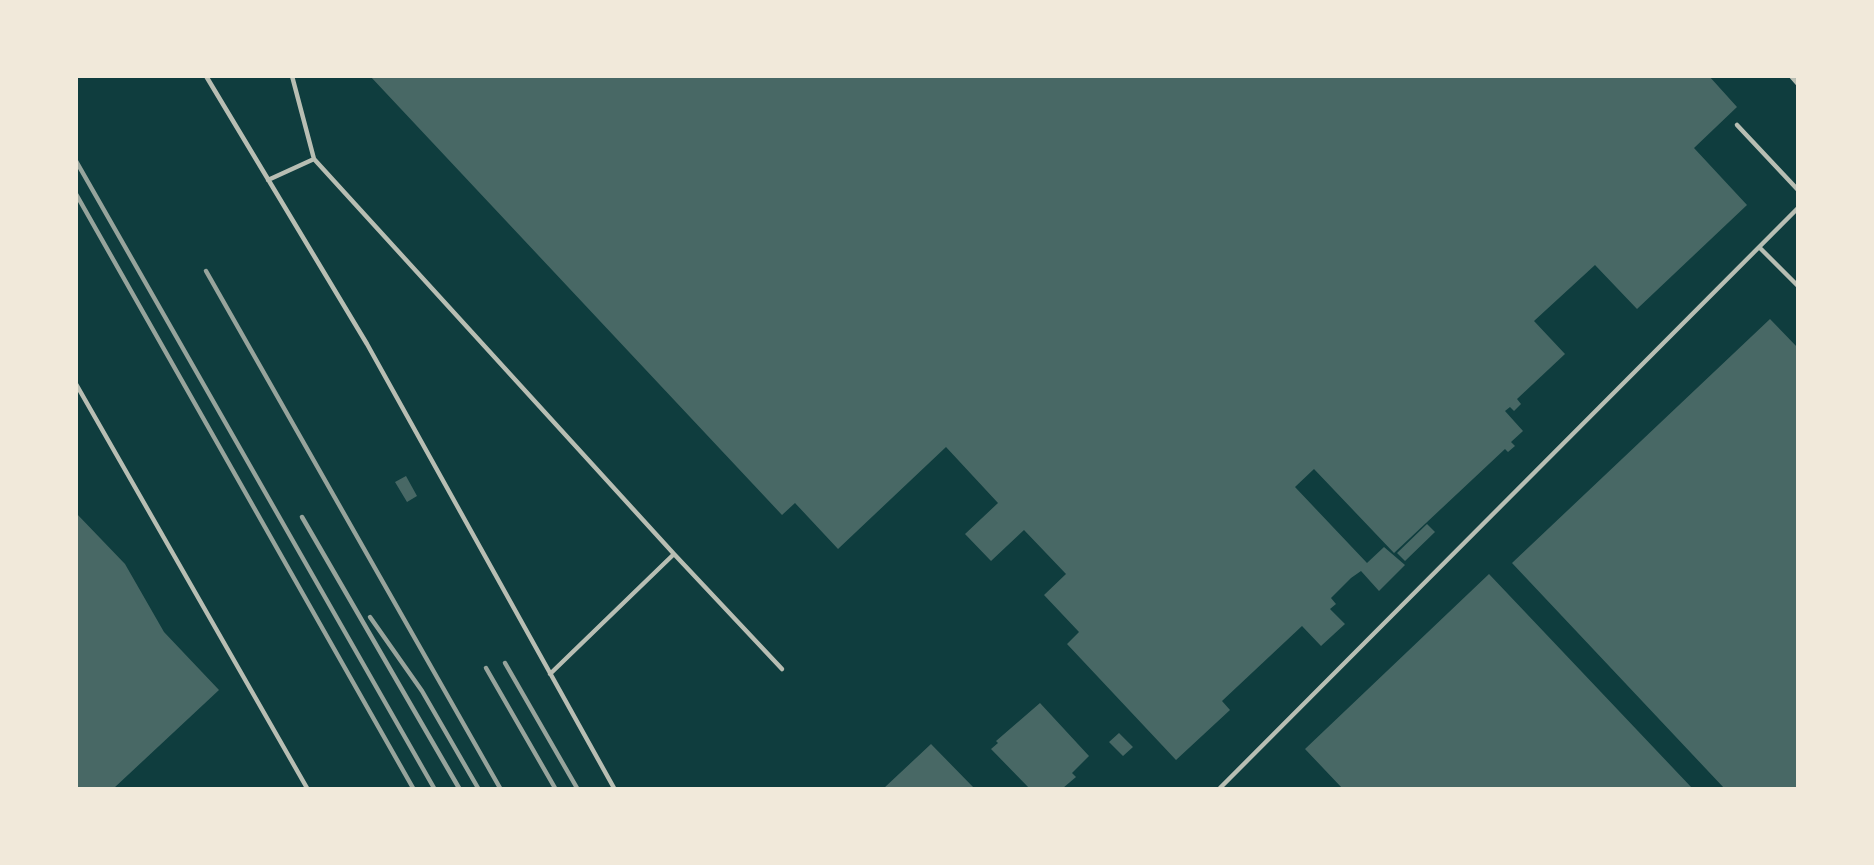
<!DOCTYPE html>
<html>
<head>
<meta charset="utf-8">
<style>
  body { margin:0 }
  #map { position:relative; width:1874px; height:865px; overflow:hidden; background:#0f3d3e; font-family:"Titillium Web",sans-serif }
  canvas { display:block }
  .frame { position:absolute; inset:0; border:78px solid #f1e9da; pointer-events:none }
</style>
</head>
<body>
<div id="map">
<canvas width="1874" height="865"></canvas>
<div class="frame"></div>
</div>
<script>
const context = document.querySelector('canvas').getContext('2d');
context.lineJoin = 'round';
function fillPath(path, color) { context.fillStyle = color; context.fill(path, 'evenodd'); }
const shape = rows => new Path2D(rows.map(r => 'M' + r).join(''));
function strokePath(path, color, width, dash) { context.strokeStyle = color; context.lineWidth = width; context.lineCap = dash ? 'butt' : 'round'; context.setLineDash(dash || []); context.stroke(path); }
const building = shape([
  [370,76,1709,76,1737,107,1694,148,1747,205,1637,309,1595,265,1534,321,1565,354,1517,399,1521,404,1514,411,1510,407,1505,411,1523,431,1511,442,1515,446,1508,452,1505,449,1394,553,1314,469,1295,487,1367,563,1384,547,1405,565,1379,591,1361,571,1351,578,1331,598,1336,604,1330,609,1345,624,1321,646,1302,626,1222,701,1230,710,1176,760,1067,644,1079,632,1044,595,1066,574,1024,530,991,561,965,534,998,503,946,447,838,549,795,503,782,515],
  [1770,319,1798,348,1798,788,1724,788,1512,563],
  [406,476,417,496,407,502,395,482],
  [76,513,125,564,164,632,219,690,114,788,76,788],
  [1427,524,1435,532,1405,561,1397,553],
  [1489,574,1692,788,1342,788,1305,749],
  [1040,703,1089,756,1072,773,1076,777,1063,788,1029,788,991,749,998,743,996,741],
  [1119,733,1133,747,1123,756,1109,742],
  [931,744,974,788,884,788]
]);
const service = shape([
  [206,76,367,344,614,788],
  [292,76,314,159,674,554],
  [1791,76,1798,84],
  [1737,125,1798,190],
  [268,180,314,159],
  [1760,248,1798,286],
  [76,384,307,788],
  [550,674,674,554,782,669],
  [1220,788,1798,208]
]);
const rail = shape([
  [76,161,434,788],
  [76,194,413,788],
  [206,271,500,788],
  [302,517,459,788],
  [370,617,422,691,478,788],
  [505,663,577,788],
  [486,668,555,788]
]);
fillPath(building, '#486865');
strokePath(service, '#b8beb3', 4.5);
strokePath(rail, '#97a49c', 4.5);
</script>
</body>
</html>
